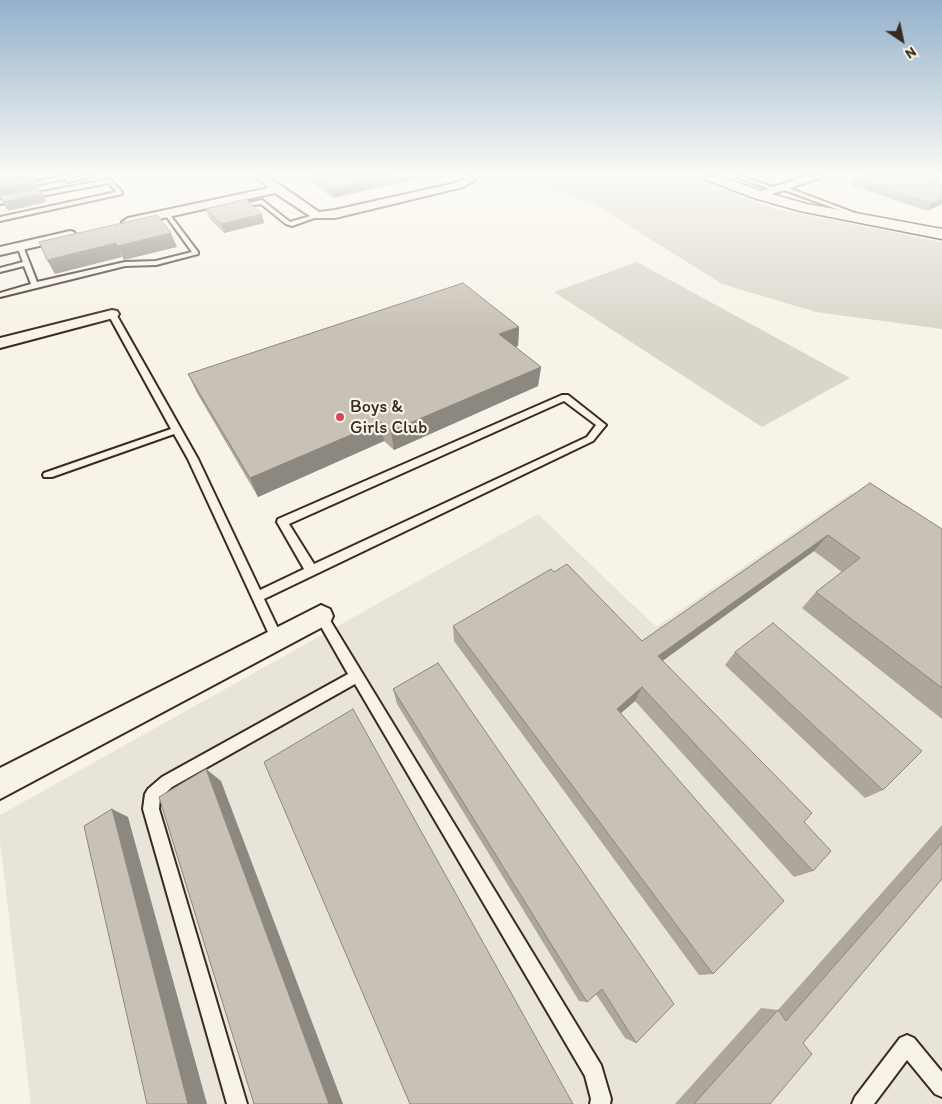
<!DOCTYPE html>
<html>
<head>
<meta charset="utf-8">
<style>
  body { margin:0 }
  #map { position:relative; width:942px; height:1104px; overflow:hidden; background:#f7f3e8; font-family:Itim,sans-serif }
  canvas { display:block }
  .north { position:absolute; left:877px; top:15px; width:50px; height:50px; -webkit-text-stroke:4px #f7f3e8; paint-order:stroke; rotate:146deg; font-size:14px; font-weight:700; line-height:20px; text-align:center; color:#3b2a1e }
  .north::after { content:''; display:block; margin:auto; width:18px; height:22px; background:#3b2a1e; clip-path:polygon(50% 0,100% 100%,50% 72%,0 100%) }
</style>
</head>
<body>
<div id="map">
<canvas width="942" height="1104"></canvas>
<div class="north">N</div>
</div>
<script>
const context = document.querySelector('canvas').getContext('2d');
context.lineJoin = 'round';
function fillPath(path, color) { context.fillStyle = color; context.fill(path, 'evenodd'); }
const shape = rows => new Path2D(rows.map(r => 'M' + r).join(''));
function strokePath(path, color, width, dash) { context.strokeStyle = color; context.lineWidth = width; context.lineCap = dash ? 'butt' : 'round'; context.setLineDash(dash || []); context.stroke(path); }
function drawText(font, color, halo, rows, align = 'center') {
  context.font = font + ' Itim,sans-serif'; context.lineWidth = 4.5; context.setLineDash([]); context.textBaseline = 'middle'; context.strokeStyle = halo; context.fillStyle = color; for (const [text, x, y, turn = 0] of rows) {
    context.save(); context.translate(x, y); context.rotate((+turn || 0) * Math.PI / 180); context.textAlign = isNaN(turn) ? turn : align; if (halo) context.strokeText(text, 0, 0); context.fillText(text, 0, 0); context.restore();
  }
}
const built = shape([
  [851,493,942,551,942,1104,31,1104,0,841,0,815,538,514,656,627]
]);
const green = shape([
  [520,176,687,176,772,208,942,242,942,329,816,312,722,284,596,205],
  [637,262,850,378,762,427,554,292]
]);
const lane = shape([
  [66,176,70,178,94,176,68,182,65,179,0,192,0,188,66,176],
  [734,176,741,176,778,189,773,190,734,176],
  [110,179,122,192,122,194,0,221,0,217,116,192,109,183,0,204,0,200,110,179],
  [779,186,783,186,863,216,858,217,779,188,779,186],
  [262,200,290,222,317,214,320,216,292,226,286,224,261,204,236,208,233,206,262,200],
  [167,211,198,252,198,254,156,265,125,266,0,297,0,293,31,284,24,266,0,272,0,268,23,262,17,246,20,244,23,246,37,282,125,262,156,261,192,252,164,213,167,211],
  [109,312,116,314,198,459,260,590,304,569,277,522,278,519,562,395,568,395,606,425,593,441,264,599,283,639,281,643,277,645,273,643,188,459,174,434,52,477,44,477,43,475,44,473,171,429,108,314,109,312],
  [564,401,596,425,587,437,314,564,289,524,564,401],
  [321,611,325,612,601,1065,611,1099,610,1104,590,1104,591,1099,585,1076,355,684,172,787,160,798,159,809,247,1104,227,1104,143,809,145,794,148,789,162,777,348,674,315,616,317,612,321,611],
  [907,1035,914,1038,942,1072,942,1097,935,1094,907,1060,874,1104,852,1104,855,1097,900,1038,907,1035]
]);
const street = shape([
  [256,176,267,176,319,212,335,210,455,183,464,179,463,176,473,176,475,180,463,187,335,218,313,218,275,193,128,226,122,222,128,218,269,188,256,176],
  [807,176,821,176,820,178,763,197,755,197,753,195,755,193,807,176],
  [70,231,74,232,76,235,74,238,0,255,0,247,70,231],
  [112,310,117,311,119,314,117,317,0,348,0,338,112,310],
  [321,605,330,609,333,616,330,623,0,799,0,768,321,605]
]);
const secondary = shape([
  [703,176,720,176,764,192,807,204,942,229,942,239,800,211,754,198,704,179,703,176]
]);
const wall = shape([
  [309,176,428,176,333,198,310,181],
  [942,176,942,179,934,183,942,185,927,211,850,185,853,178],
  [206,209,262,214,264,223,224,233,209,218],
  [519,327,518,346,515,347,541,367,538,386,394,450,384,441,258,497,197,393,188,374],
  [870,483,942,529,942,719,802,608,816,592,842,572,814,551,662,661,804,822,813,871,794,877,635,701,621,713,713,974,699,975,454,641,453,626,554,572,642,641],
  [735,652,883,790,865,798,725,665],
  [438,663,636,1043,625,1038,596,994,587,1002,579,1001,397,704,393,689],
  [942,825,942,879,803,1043,770,1104,675,1104,761,1008,778,1010]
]);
const shadedWall = shape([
  [0,176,30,176,32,180,0,186],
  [394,176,428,176,333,198,332,190],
  [938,176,942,176,942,179,923,187,927,180],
  [35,182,40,190,2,198,0,194,0,188],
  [42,194,47,202,8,211,3,202],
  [942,199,942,204,927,211,931,204],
  [262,214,264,223,224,233,221,224],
  [171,233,177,247,124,260,117,246],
  [116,243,122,257,55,274,47,260],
  [519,327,518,346,498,354,499,334],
  [541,367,538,386,394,450,391,431],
  [381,422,384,441,258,497,250,478],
  [828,535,814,551,650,670,658,656],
  [642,687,635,701,610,722,617,709],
  [206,769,221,781,343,1104,329,1104],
  [112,809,128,817,207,1104,188,1104]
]);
const building = shape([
  [312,176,394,176,332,190,312,176],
  [861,176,938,176,927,180,942,185,942,199,931,204,853,178,861,176],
  [33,178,35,182,0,188,0,184,33,178],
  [39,189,42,194,3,202,0,196,39,189],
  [246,199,262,214,221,224,206,209,246,199],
  [157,215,171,233,117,246,116,243,47,260,39,242,157,215],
  [463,283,519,327,499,334,541,367,391,431,381,422,250,478,188,374,463,283],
  [870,483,942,529,942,688,816,592,860,558,828,535,658,656,812,813,804,822,831,851,813,871,642,687,617,709,784,901,713,974,453,626,551,569,554,572,567,564,642,641,870,483],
  [773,623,922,751,883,790,735,652,773,623],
  [438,663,674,1004,636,1043,602,989,587,1002,393,689,438,663],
  [353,709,573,1104,410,1104,264,762,353,709],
  [206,769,329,1104,254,1104,159,797,206,769],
  [112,809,188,1104,147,1104,84,826,112,809],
  [942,843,942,879,803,1043,812,1054,770,1104,694,1104,778,1010,786,1021,942,843]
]);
const markers = [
  [340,417,5,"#d1495b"]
];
const poiNames = [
  ["Boys &",350,407],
  ["Girls Club",350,428]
];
fillPath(built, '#e9e4d9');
fillPath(green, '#dbd6cb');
strokePath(lane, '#3b2a1e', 4);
strokePath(street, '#3b2a1e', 4);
strokePath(secondary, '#3b2a1e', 3);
fillPath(lane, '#f7f3e8');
fillPath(street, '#f7f3e8');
fillPath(secondary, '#f7f3e8');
fillPath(wall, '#aca69d');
fillPath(shadedWall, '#8c877f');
fillPath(building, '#c8c1b6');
strokePath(building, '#8c877f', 1);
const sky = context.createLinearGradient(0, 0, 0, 330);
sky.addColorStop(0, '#93b1cb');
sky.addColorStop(0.53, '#fbfaf5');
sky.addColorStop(1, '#fbfaf500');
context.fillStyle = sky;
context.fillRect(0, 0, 942, 330);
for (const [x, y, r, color] of markers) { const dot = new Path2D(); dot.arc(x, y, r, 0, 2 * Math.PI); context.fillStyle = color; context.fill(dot); strokePath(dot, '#f7f3e8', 2); }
drawText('18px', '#3b2a1e', '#f7f3e8', poiNames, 'left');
</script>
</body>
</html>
